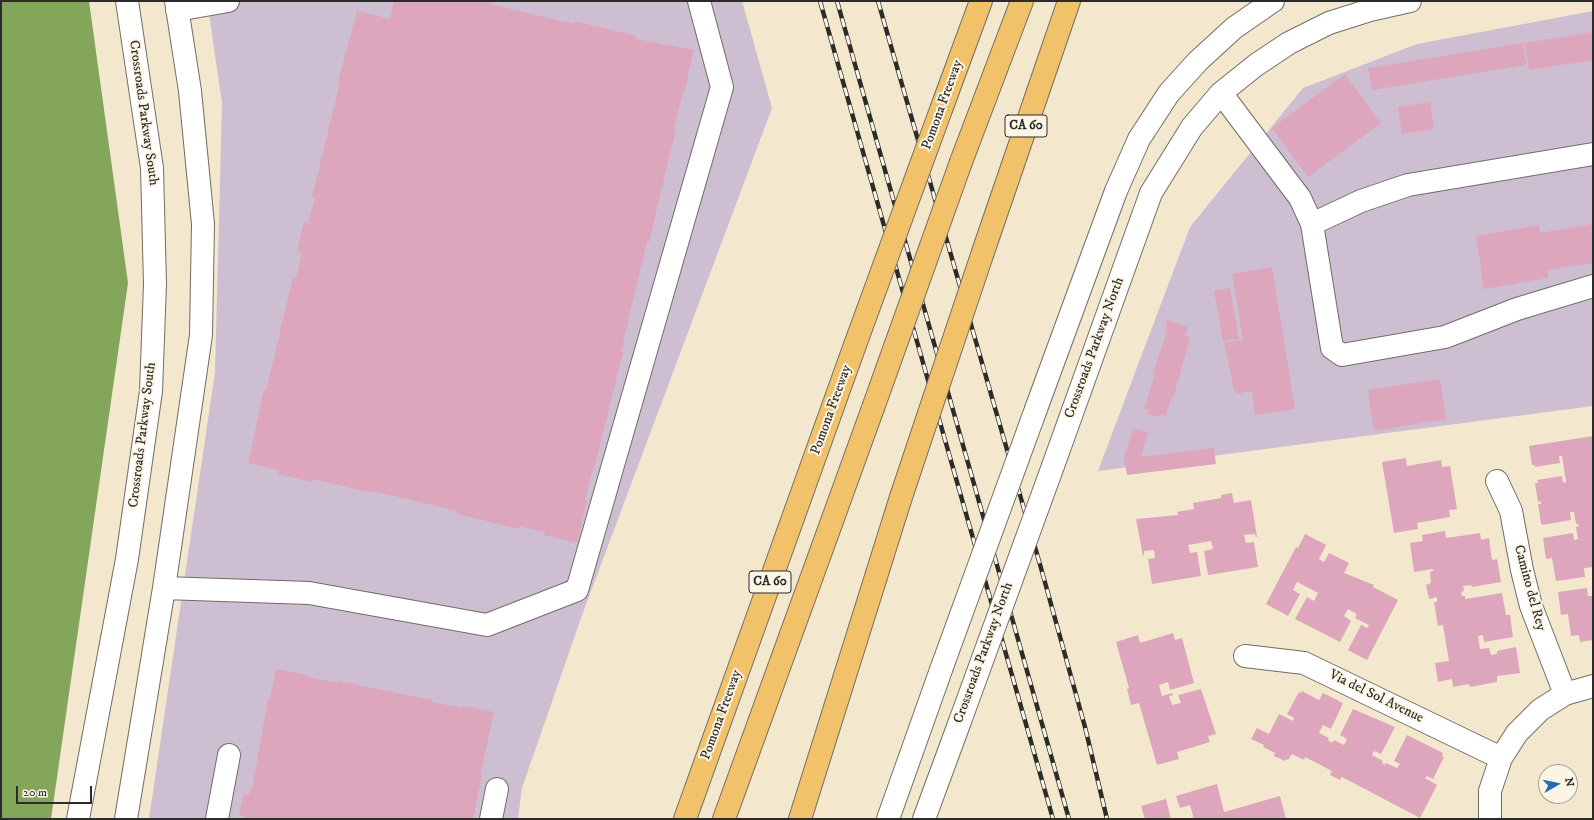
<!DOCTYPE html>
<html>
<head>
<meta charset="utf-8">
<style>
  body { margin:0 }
  #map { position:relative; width:1594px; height:820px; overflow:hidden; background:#f3e8cd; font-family:"IM FELL DW Pica",serif }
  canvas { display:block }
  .frame { position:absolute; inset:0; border:2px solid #2b2b2b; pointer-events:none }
  .north { position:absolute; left:1538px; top:764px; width:40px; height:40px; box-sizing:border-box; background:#fcf5e5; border:1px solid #a8a49b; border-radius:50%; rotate:81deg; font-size:11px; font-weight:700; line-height:16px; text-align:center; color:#2b2b2b }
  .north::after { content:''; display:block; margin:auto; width:14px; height:18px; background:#1f6fb2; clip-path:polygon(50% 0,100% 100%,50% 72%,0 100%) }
  .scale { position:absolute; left:16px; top:786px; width:76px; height:18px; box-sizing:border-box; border:2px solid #2b2b2b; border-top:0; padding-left:5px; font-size:12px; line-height:14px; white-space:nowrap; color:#2b2b2b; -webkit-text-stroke:3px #fcf5e5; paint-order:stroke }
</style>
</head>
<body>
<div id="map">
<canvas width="1594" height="820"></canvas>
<div class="frame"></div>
<div class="north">N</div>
<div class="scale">20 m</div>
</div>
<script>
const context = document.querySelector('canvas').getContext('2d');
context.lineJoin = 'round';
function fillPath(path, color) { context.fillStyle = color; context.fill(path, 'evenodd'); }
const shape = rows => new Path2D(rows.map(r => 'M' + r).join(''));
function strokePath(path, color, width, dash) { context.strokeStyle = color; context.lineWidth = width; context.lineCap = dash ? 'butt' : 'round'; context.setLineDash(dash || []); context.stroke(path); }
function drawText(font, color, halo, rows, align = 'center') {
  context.font = font + ' "IM FELL DW Pica",serif'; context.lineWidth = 4; context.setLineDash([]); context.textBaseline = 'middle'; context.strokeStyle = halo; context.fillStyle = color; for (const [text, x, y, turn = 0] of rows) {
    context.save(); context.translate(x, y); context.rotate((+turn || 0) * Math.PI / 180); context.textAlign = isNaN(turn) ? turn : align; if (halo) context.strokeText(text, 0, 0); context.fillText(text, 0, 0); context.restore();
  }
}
const industrial = shape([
  [207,1,742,1,772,108,581,618,522,788,518,819,149,819,215,372,222,103],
  [1593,11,1593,406,1098,471,1190,227,1303,88,1417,44]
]);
const forest = shape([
  [1,1,89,1,128,283,51,819,1,819]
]);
const building = shape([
  [394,1,491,1,490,4,574,24,574,21,636,36,635,39,694,50,684,93,683,93,674,128,676,129,649,242,647,241,621,352,623,352,595,465,594,465,585,501,587,501,577,543,544,535,545,532,519,526,518,529,457,514,457,511,373,491,373,493,313,479,312,482,278,474,279,470,248,463,264,390,266,391,293,277,296,278,302,252,297,251,304,222,308,223,315,198,312,197,340,83,338,82,357,11,390,19],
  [1593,32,1593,60,1529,70,1525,43],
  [1523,43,1526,65,1372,90,1368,68],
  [1345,74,1381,123,1308,177,1272,128],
  [1430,102,1434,129,1402,134,1398,107],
  [1592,224,1593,263,1547,270,1548,278,1484,289,1476,236,1539,225,1540,233],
  [1272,267,1295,409,1255,415,1252,391,1235,394,1224,343,1243,340,1232,274],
  [1230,288,1239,339,1223,341,1214,291],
  [1167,320,1188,327,1185,336,1190,337,1173,399,1171,399,1166,416,1161,414,1160,417,1148,414,1149,410,1144,409,1155,373,1153,373,1167,331,1165,330],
  [1440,379,1446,419,1374,431,1368,390],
  [1133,428,1148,432,1141,457,1214,448,1216,464,1127,475,1124,458],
  [1593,436,1593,567,1584,568,1585,577,1556,581,1552,558,1546,559,1543,538,1573,533,1574,540,1578,539,1576,527,1579,526,1578,524,1576,524,1574,512,1570,512,1571,520,1542,525,1541,523,1538,504,1541,504,1541,501,1538,502,1535,483,1538,483,1537,480,1562,476,1563,483,1566,482,1562,456,1559,456,1560,463,1535,467,1535,465,1532,465,1529,446],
  [1406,458,1407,466,1441,460,1442,467,1450,466,1457,509,1449,510,1450,517,1417,523,1418,529,1394,533,1382,462],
  [1232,493,1234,503,1251,500,1257,537,1256,537,1255,534,1244,535,1246,543,1254,542,1258,567,1208,575,1204,551,1213,549,1211,541,1188,545,1190,553,1197,552,1201,576,1152,584,1148,559,1155,558,1154,550,1144,551,1144,555,1143,556,1136,519,1178,515,1177,512,1194,509,1193,503,1221,498,1221,495],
  [1445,531,1446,538,1480,533,1481,540,1489,538,1492,560,1497,559,1501,582,1472,587,1471,585,1463,586,1464,591,1461,592,1462,596,1465,596,1465,599,1502,593,1506,615,1510,615,1513,637,1484,642,1483,635,1478,636,1480,649,1489,648,1491,655,1497,654,1497,651,1516,647,1520,673,1497,676,1497,682,1470,687,1469,684,1453,687,1452,679,1438,682,1435,663,1449,661,1443,625,1438,626,1434,602,1437,602,1437,597,1429,599,1426,585,1431,583,1430,572,1433,571,1433,569,1414,572,1410,543,1423,541,1422,535],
  [1305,534,1326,545,1319,559,1324,562,1329,553,1349,563,1344,573,1374,585,1373,587,1398,600,1367,660,1348,650,1361,625,1367,628,1369,625,1355,618,1357,614,1348,609,1344,616,1351,621,1340,642,1295,619,1307,597,1314,601,1318,593,1297,582,1293,590,1300,594,1288,616,1266,604,1296,547,1298,548],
  [1587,588,1588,596,1593,596,1593,640,1580,642,1579,635,1571,636,1568,614,1561,615,1558,592],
  [1173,633,1175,640,1182,638,1194,683,1170,690,1168,682,1159,685,1162,696,1172,693,1173,695,1169,696,1172,705,1181,703,1178,695,1201,689,1216,734,1208,736,1210,742,1177,752,1179,759,1157,765,1139,703,1131,705,1127,689,1129,688,1116,642,1138,635,1140,643],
  [276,669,308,675,307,677,338,683,338,681,432,700,432,702,462,708,462,706,494,712,480,775,482,776,473,819,244,819,245,816,239,815,244,794,249,795,250,789,252,790,268,699,270,699],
  [1302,691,1319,700,1323,693,1343,703,1331,729,1323,725,1319,733,1329,738,1328,740,1332,743,1334,740,1344,745,1347,739,1340,735,1353,709,1395,727,1381,754,1374,751,1372,755,1383,761,1382,763,1385,765,1386,763,1397,768,1400,764,1394,761,1407,735,1443,753,1442,756,1444,757,1433,779,1427,776,1425,778,1437,785,1420,818,1342,777,1340,780,1330,775,1332,771,1305,757,1304,760,1292,754,1288,760,1286,759,1285,761,1274,756,1275,753,1263,747,1264,745,1251,739,1257,728,1269,734,1279,714,1293,721,1294,718,1287,714,1299,692,1301,693],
  [1217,784,1224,812,1280,796,1286,819,1194,819,1190,805,1180,808,1176,796],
  [1166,799,1171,819,1145,819,1141,806]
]);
const minor = shape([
  [177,10,228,1],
  [1221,93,1300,198,1312,224,1332,348,1342,355,1445,337,1517,309,1593,286],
  [1312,224,1361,201,1408,185,1593,154],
  [1036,409,1116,191,1139,139,1169,93,1198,61,1234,28,1273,1],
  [1053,466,1151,193,1192,127,1221,93,1256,65,1289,43,1329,23,1370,10,1410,1],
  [1497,481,1511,511,1522,570,1531,606,1565,694],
  [164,588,309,593,487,625,577,590,722,87,699,1],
  [1245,656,1304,663,1501,758],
  [78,819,127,559,151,391,155,284,152,168,127,1],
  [126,819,164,588,201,335,203,224,190,91,176,1],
  [217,819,229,755],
  [491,819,497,789],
  [888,819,942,667],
  [924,819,959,724],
  [1490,819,1490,791,1501,758,1517,733,1540,710,1565,694,1593,686]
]);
const highway = shape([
  [942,107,981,1],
  [961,162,1022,1],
  [983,252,1069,1],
  [685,819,855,345],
  [724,819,873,408],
  [800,819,901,497]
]);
const rail = shape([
  [820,1,1053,819],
  [837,1,1069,819],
  [878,1,1041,568,1085,727,1107,819]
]);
const minorBridge = shape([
  [942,667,1036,409],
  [959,724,1053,466]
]);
const highwayBridge = shape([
  [855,345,942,107],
  [873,408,961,162],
  [901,497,983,252]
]);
const shields = [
  [1026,126,42],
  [770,582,42]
];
const shieldNames = [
  ["CA 60",1026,126],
  ["CA 60",770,582]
];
const streetNames = [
  ["Pomona Freeway",943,105,-70],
  ["Crossroads Parkway South",143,113,82],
  ["Crossroads Parkway North",1095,348,-70],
  ["Pomona Freeway",832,410,-70],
  ["Crossroads Parkway South",143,435,-83],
  ["Camino del Rey",1529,588,75],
  ["Crossroads Parkway North",984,653,-70],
  ["Via del Sol Avenue",1376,697,26],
  ["Pomona Freeway",722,715,-70]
];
fillPath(industrial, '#cdbed2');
fillPath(forest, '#83a65b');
fillPath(building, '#dda6bd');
strokePath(minor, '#716d64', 24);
strokePath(highway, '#716d64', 24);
strokePath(minor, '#fff', 22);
strokePath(highway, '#f2c26a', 22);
strokePath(rail, '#2b2b2b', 4.5);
strokePath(rail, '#fcf5e5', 3, [9]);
strokePath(minorBridge, '#716d64', 24, []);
strokePath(highwayBridge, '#716d64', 24, []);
strokePath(minorBridge, '#fff', 22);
strokePath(highwayBridge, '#f2c26a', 22);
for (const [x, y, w] of shields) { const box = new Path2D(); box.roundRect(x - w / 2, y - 11, w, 22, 3); context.fillStyle = '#fcf5e5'; context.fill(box); strokePath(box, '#2b2b2b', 1); }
drawText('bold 13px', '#2b2b2b', null, shieldNames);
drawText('14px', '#2b2b2b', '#fcf5e5', streetNames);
</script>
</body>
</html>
